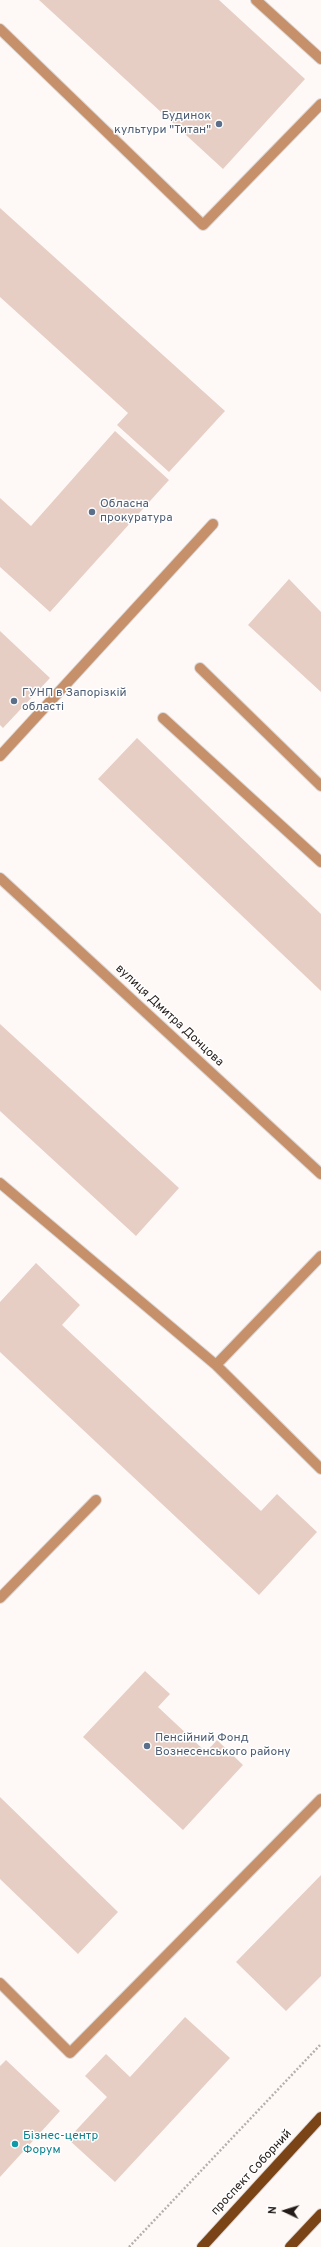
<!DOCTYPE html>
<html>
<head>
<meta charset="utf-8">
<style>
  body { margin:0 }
  #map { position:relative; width:321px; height:2247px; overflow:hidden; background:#fef9f7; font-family:Overpass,sans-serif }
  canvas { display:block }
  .north { position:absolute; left:265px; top:2191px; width:40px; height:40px; -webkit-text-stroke:3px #fff; paint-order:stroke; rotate:274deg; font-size:11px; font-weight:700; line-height:16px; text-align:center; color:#241c18 }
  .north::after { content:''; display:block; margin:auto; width:14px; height:18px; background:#241c18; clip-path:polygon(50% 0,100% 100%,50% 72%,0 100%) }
</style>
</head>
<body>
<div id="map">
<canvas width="321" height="2247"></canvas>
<div class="north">N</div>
</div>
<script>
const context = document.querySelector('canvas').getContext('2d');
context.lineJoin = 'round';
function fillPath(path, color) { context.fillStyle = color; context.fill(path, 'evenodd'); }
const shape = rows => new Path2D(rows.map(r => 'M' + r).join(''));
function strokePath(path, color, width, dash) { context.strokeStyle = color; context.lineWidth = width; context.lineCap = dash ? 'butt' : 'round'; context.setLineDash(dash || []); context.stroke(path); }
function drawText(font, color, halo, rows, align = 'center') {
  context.font = font + ' Overpass,sans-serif'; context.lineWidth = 3; context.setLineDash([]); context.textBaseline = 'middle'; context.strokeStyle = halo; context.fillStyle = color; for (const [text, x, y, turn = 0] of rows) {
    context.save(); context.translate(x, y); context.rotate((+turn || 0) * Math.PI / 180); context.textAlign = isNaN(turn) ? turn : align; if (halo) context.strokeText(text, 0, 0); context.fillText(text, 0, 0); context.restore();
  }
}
const building = shape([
  [39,0,219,0,305,79,223,169],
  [0,208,225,411,169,472,117,425,128,413,0,297],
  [115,431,169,480,50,612,0,567,0,498,31,526],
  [289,579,321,612,321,692,248,625],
  [0,631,50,678,3,728,0,725],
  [137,738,321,914,321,991,98,779],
  [0,1024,179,1188,136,1236,0,1111],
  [36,1263,80,1305,62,1325,261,1511,277,1494,317,1532,259,1595,0,1352,0,1302],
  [145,1671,170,1694,158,1707,206,1752,217,1740,243,1765,183,1830,83,1737],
  [0,1797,118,1912,78,1954,0,1879],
  [321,1875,321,1976,286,2011,236,1962],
  [185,2017,230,2058,115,2182,68,2139,107,2097,85,2076,106,2054,130,2077],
  [6,2060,60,2111,0,2177,0,2066]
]);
const path = shape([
  [129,2247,321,2044]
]);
const minor = shape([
  [256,0,321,59],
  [0,29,203,225,321,104],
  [200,668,321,786],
  [163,718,321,862],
  [0,756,213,524],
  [0,878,321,1174],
  [0,1183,216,1365],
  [321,1256,216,1365,321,1469],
  [0,1598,96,1500],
  [0,1983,70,2053,321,1799]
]);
const major = shape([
  [202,2247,321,2117],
  [290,2247,321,2214]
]);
const markers = [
  [219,124,4,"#5c6f8a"],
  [92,512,4,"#5c6f8a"],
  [14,701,4,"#5c6f8a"],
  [147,1746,4,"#5c6f8a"],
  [15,2144,4,"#0f9aa8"]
];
const serviceNames = [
  ["Будинок",211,117,"right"],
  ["культури \"Титан\"",211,131,"right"],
  ["Обласна",100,505],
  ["прокуратура",100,519],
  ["ГУНП в Запорізкій",22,694],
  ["області",22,708],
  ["Пенсійний Фонд",155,1739],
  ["Вознесенського району",155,1753]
];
const streetNames = [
  ["вулиця Дмитра Донцова",169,1016,43],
  ["проспект Соборний",252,2173,-47]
];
const cultureNames = [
  ["Бізнес-центр",23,2137],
  ["Форум",23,2151]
];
fillPath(building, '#e6cec4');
strokePath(minor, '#dbd6d3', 12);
strokePath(major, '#dbd6d3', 12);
strokePath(path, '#b6b0ad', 2.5, [2, 2]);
strokePath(minor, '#c6906b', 10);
strokePath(major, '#7a4417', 10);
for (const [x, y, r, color] of markers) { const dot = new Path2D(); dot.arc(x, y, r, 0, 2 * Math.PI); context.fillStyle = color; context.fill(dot); strokePath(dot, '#fff', 1.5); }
drawText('12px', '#4e5e75', '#fff', serviceNames, 'left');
drawText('12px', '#241c18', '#fff', streetNames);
drawText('12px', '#0d838f', '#fff', cultureNames, 'left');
</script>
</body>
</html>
